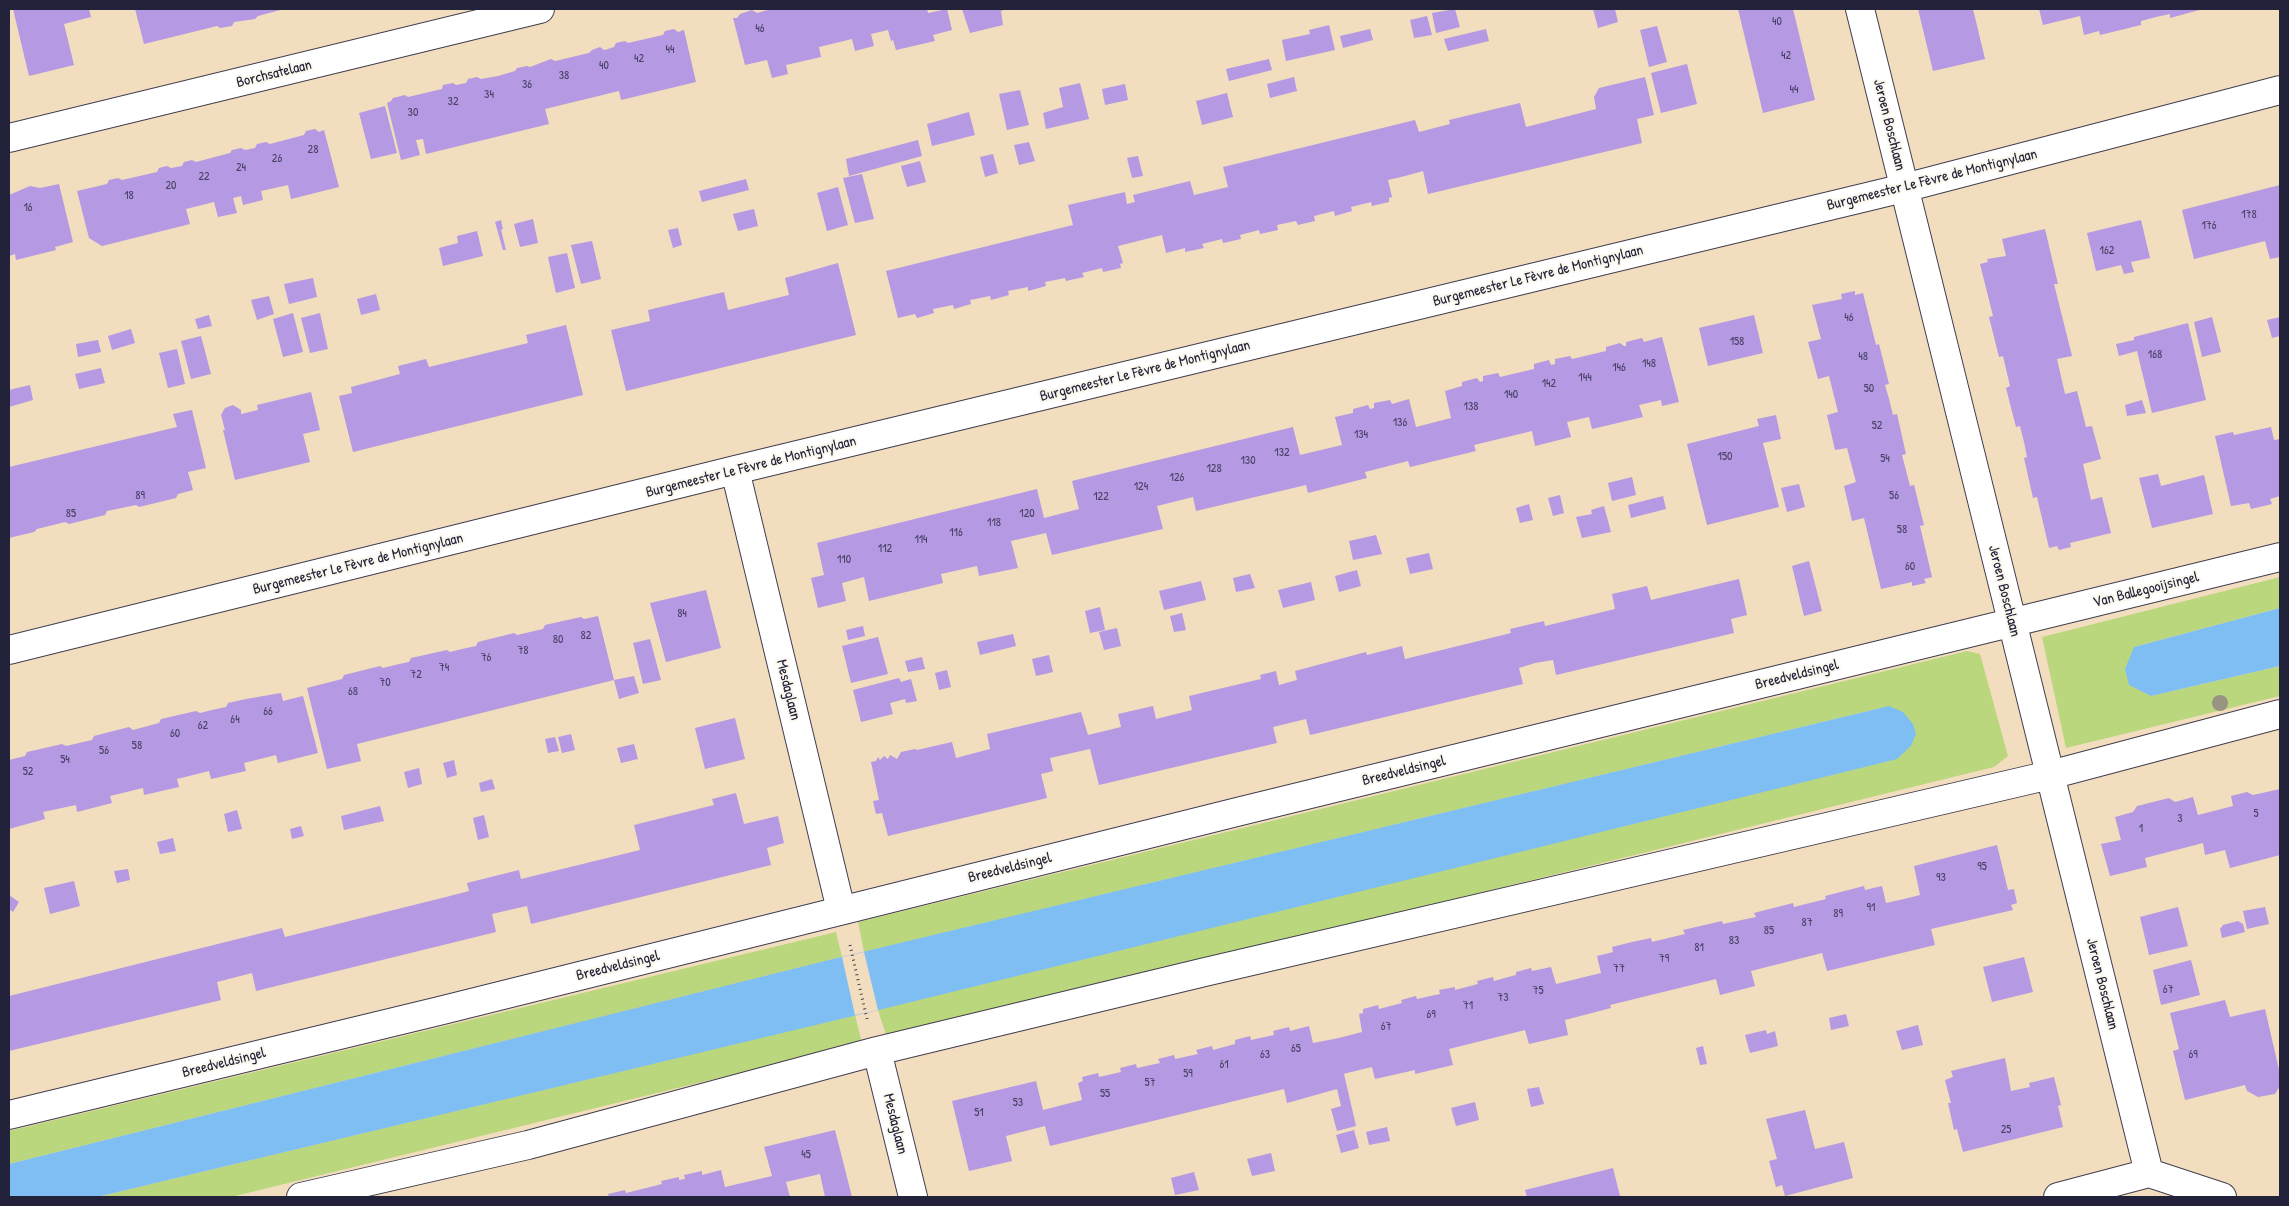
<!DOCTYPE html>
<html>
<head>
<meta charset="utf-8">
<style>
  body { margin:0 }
  #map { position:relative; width:2289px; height:1206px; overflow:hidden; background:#f2ddbe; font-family:"Patrick Hand",sans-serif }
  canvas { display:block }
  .frame { position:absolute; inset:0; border:10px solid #22223b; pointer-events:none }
</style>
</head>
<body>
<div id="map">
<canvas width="2289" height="1206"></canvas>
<div class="frame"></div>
</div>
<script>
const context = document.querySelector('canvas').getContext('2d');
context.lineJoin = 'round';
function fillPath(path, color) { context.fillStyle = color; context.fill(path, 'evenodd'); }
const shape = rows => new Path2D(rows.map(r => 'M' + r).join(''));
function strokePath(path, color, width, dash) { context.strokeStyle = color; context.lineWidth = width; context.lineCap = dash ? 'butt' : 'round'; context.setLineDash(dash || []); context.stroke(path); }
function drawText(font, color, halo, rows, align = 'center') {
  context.font = font + ' "Patrick Hand",sans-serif'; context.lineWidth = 4; context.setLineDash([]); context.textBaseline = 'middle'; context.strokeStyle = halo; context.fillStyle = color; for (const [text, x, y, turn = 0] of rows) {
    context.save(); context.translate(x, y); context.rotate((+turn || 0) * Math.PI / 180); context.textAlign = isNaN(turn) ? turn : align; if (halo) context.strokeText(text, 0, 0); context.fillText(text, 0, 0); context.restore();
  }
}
const green = shape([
  [2280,577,2280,608,2134,647,2151,696,2280,666,2280,696,2066,748,2042,637],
  [1967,651,1980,654,2008,756,1994,767,887,1038,878,1010,1889,706,864,952,858,922],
  [836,932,842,957,9,1164,9,1131],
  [855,1015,862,1043,231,1197,97,1197]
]);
const water = shape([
  [2280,608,2280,666,2151,696,2129,685,2125,669,2134,647],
  [1889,706,1903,712,1913,724,1916,734,1911,746,1897,759,1873,765,891,1007,97,1197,9,1197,9,1164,833,959]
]);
const pier = shape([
  [864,952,878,1010,855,1015,842,957]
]);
const building = shape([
  [13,9,89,9,91,17,64,24,74,65,29,76],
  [135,9,284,9,258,16,255,19,234,22,232,26,220,28,217,26,144,44],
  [771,9,927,9,928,13,947,9,952,30,933,35,935,41,896,50,893,40,891,41,888,30,871,34,874,46,855,51,852,39,819,47,821,57,786,65,788,74,772,78,767,60,745,65,733,18,737,18,740,14,752,10,757,13],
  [962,9,1007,9,1001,11,1003,25,970,33],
  [1455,9,1460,27,1436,33,1432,13],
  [1593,9,1615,9,1618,22,1598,28],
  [1738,9,1793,9,1815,100,1763,113],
  [1918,9,1973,9,1985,59,1933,71],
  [2039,9,2203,9,2170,18,2170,14,2156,17,2141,21,2141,25,2100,35,2099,31,2084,35,2080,16,2043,25],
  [1427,16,1432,35,1414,38,1410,20],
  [1329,25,1335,50,1286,61,1282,40,1310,34,1309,30],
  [1657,26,1667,62,1649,67,1640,30],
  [674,29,678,32,684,30,696,82,621,100,619,91,545,109,549,124,426,154,423,139,416,140,420,155,401,160,387,103,391,101,393,98,405,95,408,97,442,89,443,85,453,83,456,85,466,83,468,79,477,77,481,79,498,76,515,71,517,68,527,66,530,67,551,59,555,61,589,53,592,50,600,47,604,50,608,49,614,47,616,43,625,41,628,43,663,35,665,31],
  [1370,29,1373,40,1343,48,1340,36],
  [1486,29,1489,41,1448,51,1444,39],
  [1269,59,1272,70,1229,81,1226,69],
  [1687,64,1697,104,1661,113,1651,73],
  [1294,77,1297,91,1270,98,1267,84],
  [1645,77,1654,115,1637,119,1642,143,1428,194,1423,171,1405,176,1388,180,1392,197,1389,198,1389,202,1372,206,1371,202,1351,207,1352,211,1335,216,1334,211,1314,216,1315,221,1298,225,1296,221,1277,225,1278,230,1260,234,1259,230,1240,235,1241,239,1223,243,1222,239,1202,244,1204,248,1185,252,1185,248,1166,253,1162,235,1118,246,1123,263,1120,264,1121,268,1103,272,1102,268,1082,273,1084,277,1066,281,1065,278,1045,282,1046,286,1028,291,1028,287,1008,291,1009,295,991,300,990,296,970,300,971,304,954,309,953,305,933,309,934,313,917,318,915,314,898,318,886,271,1073,225,1068,205,1125,192,1127,204,1135,202,1133,195,1190,181,1194,195,1228,187,1223,167,1415,120,1419,132,1450,124,1449,120,1520,103,1526,127,1596,109,1597,114,1594,97,1599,88],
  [1080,83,1089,119,1046,129,1043,113,1063,107,1059,88],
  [1125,84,1128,100,1105,105,1102,89],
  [1020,90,1029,125,1007,130,999,94],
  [1227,93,1233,117,1202,125,1196,101],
  [385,106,397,153,371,159,359,113],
  [969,112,975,135,932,146,927,124],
  [315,129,319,132,324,130,339,187,291,199,288,185,261,191,263,200,243,205,241,196,233,198,237,213,218,217,214,202,186,209,190,224,102,246,89,238,77,191,107,184,109,180,118,178,122,180,157,172,159,168,167,166,171,168,182,166,184,162,192,160,196,162,230,153,232,150,241,148,245,150,255,148,257,144,266,142,270,144,304,135,306,131],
  [918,140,922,156,849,176,846,159],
  [1029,142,1035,161,1019,165,1014,145],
  [993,154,998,173,985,177,980,157],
  [1138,156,1143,176,1132,178,1127,158],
  [920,161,926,182,907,187,901,166],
  [862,174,874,219,855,223,843,178],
  [746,179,749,190,702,202,699,191],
  [59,184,73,242,55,247,56,250,16,260,15,254,9,256,9,195,30,186,40,188],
  [2280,185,2280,257,2270,259,2265,241,2194,259,2182,210],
  [838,187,848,225,827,231,817,193],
  [754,209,758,226,738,231,733,214],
  [533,219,538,243,520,247,514,224],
  [501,220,503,229,501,230,506,250,503,250,495,222],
  [2141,220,2150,258,2131,262,2134,272,2124,274,2121,265,2096,271,2087,233],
  [678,228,682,245,673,248,668,230],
  [2045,229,2058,284,2054,284,2072,356,2057,359,2065,394,2077,391,2086,427,2092,426,2101,459,2083,464,2091,500,2102,497,2111,533,2070,543,2071,547,2059,550,2057,546,2049,548,2037,497,2033,498,2024,458,2027,457,2024,442,2020,426,2016,427,2006,388,2010,386,2003,356,1999,357,1989,317,1993,316,1980,264,1988,262,1987,259,2006,256,2002,239],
  [477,231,483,256,443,266,439,248,458,243,457,236],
  [592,241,601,279,581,284,571,245],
  [567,253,575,288,556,293,548,257],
  [838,263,856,335,626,391,611,330,650,321,648,310,724,292,728,310,789,295,785,278],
  [313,278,317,297,289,304,284,284],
  [1855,291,1855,295,1863,293,1876,345,1879,344,1889,384,1885,385,1889,399,1893,415,1897,414,1906,454,1902,455,1910,486,1914,485,1924,525,1920,526,1932,577,1924,579,1926,583,1912,586,1912,582,1881,589,1864,518,1852,521,1844,486,1856,482,1847,448,1835,450,1827,415,1838,412,1829,376,1818,379,1808,342,1821,339,1812,305,1842,299,1841,294],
  [376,294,380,310,361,315,357,299],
  [269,296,274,314,257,320,251,300],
  [293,313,303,352,283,357,273,319],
  [320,313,328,349,310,353,301,318],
  [209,315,212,326,198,329,195,319],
  [1754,315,1763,353,1708,366,1699,328],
  [2212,317,2221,352,2202,357,2194,322],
  [2280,317,2280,336,2272,338,2267,320],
  [2188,323,2206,400,2152,413,2137,351,2119,356,2116,344,2134,340,2134,337],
  [566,325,583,395,353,452,339,396,352,393,351,387,400,374,398,366,426,359,429,367,528,343,526,335],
  [131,329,135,343,112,350,108,336],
  [201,336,211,374,191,379,181,341],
  [1662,337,1679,402,1662,406,1661,400,1639,405,1643,417,1592,429,1589,417,1567,422,1571,437,1535,446,1532,431,1474,445,1476,451,1410,467,1408,461,1365,472,1367,478,1308,493,1306,485,1196,511,1193,497,1157,506,1163,529,1052,555,1046,533,1011,541,1018,568,979,576,977,566,941,574,943,583,869,601,864,577,842,583,846,601,818,608,811,578,824,575,817,543,1037,489,1044,518,1079,509,1072,481,1293,427,1300,455,1342,445,1335,417,1353,413,1353,409,1368,405,1370,409,1374,408,1374,403,1390,400,1392,404,1409,399,1416,427,1451,418,1445,391,1462,386,1462,382,1477,378,1480,382,1483,381,1483,376,1498,373,1500,377,1534,369,1534,364,1549,360,1551,365,1555,364,1555,359,1570,356,1572,359,1606,351,1606,347,1620,343,1624,346,1626,346,1626,342,1642,338,1644,342],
  [98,340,101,352,78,357,76,344],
  [177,349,185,384,168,388,159,353],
  [101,368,105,383,79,389,75,374],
  [30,385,33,400,9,407,9,390],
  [311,392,320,430,303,434,310,462,235,480,223,430,225,430,221,415,225,408,233,405,241,410,241,414,258,410,257,405],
  [2142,400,2146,413,2127,416,2125,405],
  [192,410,206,468,188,472,193,490,178,494,176,498,139,507,136,505,107,511,105,515,69,524,65,522,37,529,34,532,9,538,9,467,177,427,173,414],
  [1776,415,1781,439,1763,443,1779,507,1707,525,1687,444,1759,426,1757,419],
  [2271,427,2274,440,2280,439,2280,496,2270,499,2272,504,2251,509,2249,503,2231,506,2215,436,2233,432,2234,435],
  [2158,474,2161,486,2204,475,2213,514,2152,528,2139,478],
  [1632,477,1636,495,1612,501,1608,483],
  [1799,484,1805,507,1787,512,1781,488],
  [1560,495,1564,513,1553,516,1548,498],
  [1663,496,1666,509,1631,518,1628,505],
  [1529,504,1533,520,1520,523,1516,508],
  [1604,506,1611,532,1582,538,1576,517,1592,514,1591,510],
  [1376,535,1382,554,1353,560,1349,541],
  [1429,553,1433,569,1410,574,1406,558],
  [1809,561,1822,611,1804,616,1792,566],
  [1357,570,1361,586,1339,592,1335,576],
  [1250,574,1255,588,1236,592,1233,578],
  [1739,579,1747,615,1731,619,1734,633,1556,675,1553,660,1535,663,1519,668,1523,684,1310,735,1306,719,1273,727,1277,743,1099,785,1090,749,1072,753,1050,758,1053,771,1041,774,1047,798,888,836,882,813,876,814,873,801,879,800,871,762,876,761,878,757,880,760,884,756,888,759,890,755,897,759,901,752,915,749,917,750,952,742,956,758,990,749,987,734,1081,712,1088,735,1121,727,1118,714,1153,706,1156,719,1192,710,1189,696,1261,679,1260,675,1276,671,1279,685,1297,680,1295,671,1366,652,1367,655,1402,646,1405,659,1511,633,1510,629,1544,621,1545,626,1615,609,1612,594,1647,586,1651,600],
  [1201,581,1206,600,1164,610,1159,591],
  [1311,582,1315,600,1283,608,1278,590],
  [706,590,721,648,666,662,650,603],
  [1100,607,1105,630,1090,633,1085,611],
  [1182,613,1186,630,1174,632,1170,616],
  [598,616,614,680,357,744,361,761,327,769,307,688,342,679,344,675,380,666,383,668,395,665,409,662,411,658,447,650,450,652,462,649,476,646,478,642,514,633,517,635,543,629,545,625,581,617,584,619],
  [863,626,865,636,848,640,846,630],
  [1117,628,1121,646,1104,650,1099,632],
  [1013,634,1016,646,980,655,977,642],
  [878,637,888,674,851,683,842,646],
  [650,639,661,680,643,684,633,643],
  [1049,655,1053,672,1036,676,1032,659],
  [922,657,925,669,908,672,905,661],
  [947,670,951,687,939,690,935,673],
  [634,676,639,693,619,699,614,680],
  [899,678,901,682,911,679,917,701,906,703,905,699,890,703,893,714,861,722,853,690],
  [281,693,283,701,303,696,318,753,278,763,276,755,244,763,246,771,211,779,209,771,177,779,179,787,144,795,143,788,110,796,112,803,77,812,76,805,43,812,45,819,9,829,9,760,25,756,27,752,62,744,66,746,92,740,94,736,129,727,133,730,159,723,161,719,196,711,200,713,212,710,226,707,228,703,246,699],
  [735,718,745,759,705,769,695,728],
  [571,734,575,750,562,753,558,737],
  [555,737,559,751,548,753,545,739],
  [634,744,638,759,621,763,617,748],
  [454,760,457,775,447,778,443,763],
  [419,768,422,784,408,788,404,772],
  [492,779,495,789,481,792,479,783],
  [2280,789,2280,855,2230,868,2225,850,2205,855,2203,843,2145,858,2147,867,2110,876,2101,844,2121,840,2115,817,2133,812,2137,806,2169,798,2175,802,2193,797,2198,815,2233,806,2231,796,2247,792,2253,795],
  [736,793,744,824,778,816,784,843,767,848,771,865,531,924,527,906,509,910,492,914,496,932,256,991,252,973,217,982,221,1000,9,1051,9,996,282,928,285,937,446,897,469,891,467,883,519,870,521,879,640,850,634,825,714,805,712,799],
  [380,806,384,821,344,830,341,816],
  [237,810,242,829,228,832,224,814],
  [484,815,489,837,478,840,473,818],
  [301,826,304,836,292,839,290,829],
  [173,838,176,851,160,854,157,842],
  [1997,845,2008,890,2014,889,2017,903,2011,905,2013,910,1931,929,1935,945,1827,971,1822,953,1751,971,1755,986,1720,995,1716,979,1610,1005,1611,1008,1565,1020,1568,1035,1529,1044,1525,1030,1449,1049,1453,1065,1415,1074,1415,1070,1375,1079,1372,1067,1347,1073,1344,1074,1356,1126,1337,1131,1331,1109,1341,1106,1337,1089,1287,1103,1284,1089,1050,1146,1045,1126,1006,1136,1012,1161,969,1171,952,1101,1036,1081,1043,1110,1082,1100,1078,1083,1083,1081,1082,1077,1098,1073,1099,1077,1121,1072,1120,1068,1136,1064,1137,1068,1160,1063,1158,1059,1174,1055,1175,1059,1198,1054,1196,1050,1212,1046,1213,1050,1235,1044,1235,1040,1250,1036,1251,1040,1274,1035,1273,1031,1289,1027,1290,1031,1309,1026,1313,1043,1339,1038,1362,1032,1359,1014,1363,1013,1363,1009,1378,1005,1379,1009,1402,1003,1401,1000,1416,996,1417,999,1435,995,1440,994,1439,990,1455,987,1455,990,1478,984,1477,981,1493,977,1494,981,1512,976,1516,975,1516,972,1531,968,1532,971,1551,967,1556,984,1601,973,1597,956,1613,952,1612,947,1632,942,1651,938,1652,942,1685,934,1683,930,1722,921,1723,924,1756,917,1754,913,1793,903,1794,907,1826,899,1825,896,1864,886,1865,890,1882,886,1886,903,1904,899,1920,895,1914,866],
  [128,869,130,880,117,883,114,871],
  [74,881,80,906,50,914,44,888],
  [9,895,19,902,13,912,9,909],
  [2178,907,2188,946,2149,955,2140,917],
  [2265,907,2269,924,2247,929,2243,911],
  [2238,921,2243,924,2245,932,2222,938,2220,929,2223,925],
  [2024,957,2033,992,1992,1002,1983,967],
  [2191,960,2200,995,2161,1005,2153,970],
  [2225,1000,2230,1017,2265,1009,2280,1074,2280,1086,2275,1094,2258,1097,2247,1091,2245,1085,2185,1100,2173,1051,2179,1049,2170,1013],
  [1846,1014,1849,1026,1831,1030,1829,1018],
  [1918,1025,1923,1045,1902,1050,1896,1031],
  [1766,1030,1767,1034,1775,1031,1778,1046,1750,1053,1745,1035],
  [1703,1046,1707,1064,1700,1065,1696,1048],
  [2005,1058,2011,1091,2030,1087,2029,1083,2054,1077,2061,1105,2058,1106,2063,1127,1963,1152,1957,1129,1954,1130,1948,1103,1951,1103,1945,1080,1953,1077,1951,1071],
  [1539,1087,1544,1104,1531,1107,1527,1089],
  [1475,1102,1479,1120,1456,1126,1451,1108],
  [1805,1110,1815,1149,1844,1142,1853,1178,1785,1196,1782,1185,1776,1187,1769,1161,1777,1159,1766,1119],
  [1387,1127,1390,1141,1369,1145,1366,1132],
  [835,1130,852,1197,825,1197,820,1174,786,1182,790,1197,609,1197,608,1194,625,1190,626,1193,662,1184,661,1181,679,1177,679,1180,685,1179,684,1175,702,1171,702,1175,721,1170,725,1187,772,1176,764,1147],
  [1354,1130,1359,1148,1341,1153,1336,1135],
  [1271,1153,1275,1171,1252,1176,1247,1159],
  [1613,1168,1620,1196,1527,1197,1525,1190],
  [1194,1172,1199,1190,1175,1195,1171,1178]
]);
const path = shape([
  [850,945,867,1019]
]);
const minor = shape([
  [1860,9,2149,1173],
  [9,138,540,9],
  [735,470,841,910],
  [9,650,735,470,1904,188,2280,90],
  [877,1051,913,1197],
  [9,1115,439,1011,1241,811,2280,557],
  [301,1197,528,1145,877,1051,1205,972,2050,775,2280,714],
  [2058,1197,2149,1173,2222,1197]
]);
const trees = [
  [2220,703]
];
const numberNames = [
  ["40",1777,22],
  ["46",760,29],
  ["44",670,50],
  ["42",1786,56],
  ["42",639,59],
  ["40",604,66],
  ["38",564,76],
  ["36",527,85],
  ["44",1794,90],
  ["34",489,95],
  ["32",453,102],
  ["30",413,113],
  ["28",313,150],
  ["26",277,159],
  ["24",241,168],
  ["22",204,177],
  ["20",171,186],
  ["18",129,196],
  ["16",28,208],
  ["178",2249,215],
  ["176",2209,226],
  ["162",2107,251],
  ["46",1849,318],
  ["158",1737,342],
  ["168",2155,355],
  ["48",1863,357],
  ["148",1649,364],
  ["146",1619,368],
  ["144",1585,378],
  ["142",1549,384],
  ["50",1869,389],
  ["140",1511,395],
  ["138",1471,407],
  ["136",1400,423],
  ["52",1877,426],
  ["134",1361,435],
  ["132",1282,453],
  ["150",1725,457],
  ["54",1885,459],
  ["130",1248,461],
  ["128",1214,469],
  ["126",1177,478],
  ["124",1141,487],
  ["89",140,496],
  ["56",1894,496],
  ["122",1101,497],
  ["85",71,514],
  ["120",1027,514],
  ["118",994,523],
  ["58",1902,530],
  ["116",956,533],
  ["114",921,540],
  ["112",885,549],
  ["110",844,560],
  ["60",1910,567],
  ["84",682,614],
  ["82",586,636],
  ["80",558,640],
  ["78",523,651],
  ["76",486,658],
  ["74",444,668],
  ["72",416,675],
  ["70",385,683],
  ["68",353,692],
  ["66",268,712],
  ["64",235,720],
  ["62",203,726],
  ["60",175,734],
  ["58",137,746],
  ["56",104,751],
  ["54",65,760],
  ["52",28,772],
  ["5",2256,814],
  ["3",2180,819],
  ["1",2141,829],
  ["95",1982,867],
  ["93",1941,878],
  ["91",1871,908],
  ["89",1838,914],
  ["87",1807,923],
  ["85",1769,931],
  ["83",1734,941],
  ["81",1699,948],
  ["79",1664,959],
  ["77",1619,969],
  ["67",2168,990],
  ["75",1538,991],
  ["73",1503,998],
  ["71",1468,1006],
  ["69",1431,1015],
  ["67",1386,1027],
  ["65",1296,1049],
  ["63",1265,1055],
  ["69",2193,1055],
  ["61",1224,1065],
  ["59",1188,1074],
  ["57",1150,1083],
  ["55",1105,1094],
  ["53",1018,1103],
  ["51",979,1113],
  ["25",2006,1130],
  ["45",806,1155]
];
const streetNames = [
  ["Borchsatelaan",274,74,-14],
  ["Jeroen Boschlaan",1889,125,76],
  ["Burgemeester Le Fèvre de Montignylaan",1932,180,-14],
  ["Burgemeester Le Fèvre de Montignylaan",1538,276,-14],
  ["Burgemeester Le Fèvre de Montignylaan",1145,371,-14],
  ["Burgemeester Le Fèvre de Montignylaan",751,467,-14],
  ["Burgemeester Le Fèvre de Montignylaan",358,564,-14],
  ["Van Ballegooijsingel",2146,590,-14],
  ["Jeroen Boschlaan",2004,591,76],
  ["Breedveldsingel",1797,675,-14],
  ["Mesdaglaan",788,690,76],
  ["Breedveldsingel",1404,771,-14],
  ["Breedveldsingel",1010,868,-14],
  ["Breedveldsingel",618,966,-14],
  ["Jeroen Boschlaan",2102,984,76],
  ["Breedveldsingel",224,1063,-14],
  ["Mesdaglaan",895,1124,76]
];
fillPath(green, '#bbd77d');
fillPath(water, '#7fbef3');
fillPath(pier, '#f2ddbe');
fillPath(building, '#b599e2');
strokePath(minor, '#413e4f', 30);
strokePath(path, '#413e4f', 3, [1, 4]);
strokePath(minor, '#fff', 28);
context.fillStyle = '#999481';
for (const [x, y] of trees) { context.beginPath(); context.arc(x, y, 8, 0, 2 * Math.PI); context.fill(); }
drawText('12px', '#474065', null, numberNames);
drawText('15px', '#22223b', '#fbf7ec', streetNames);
</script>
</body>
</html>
